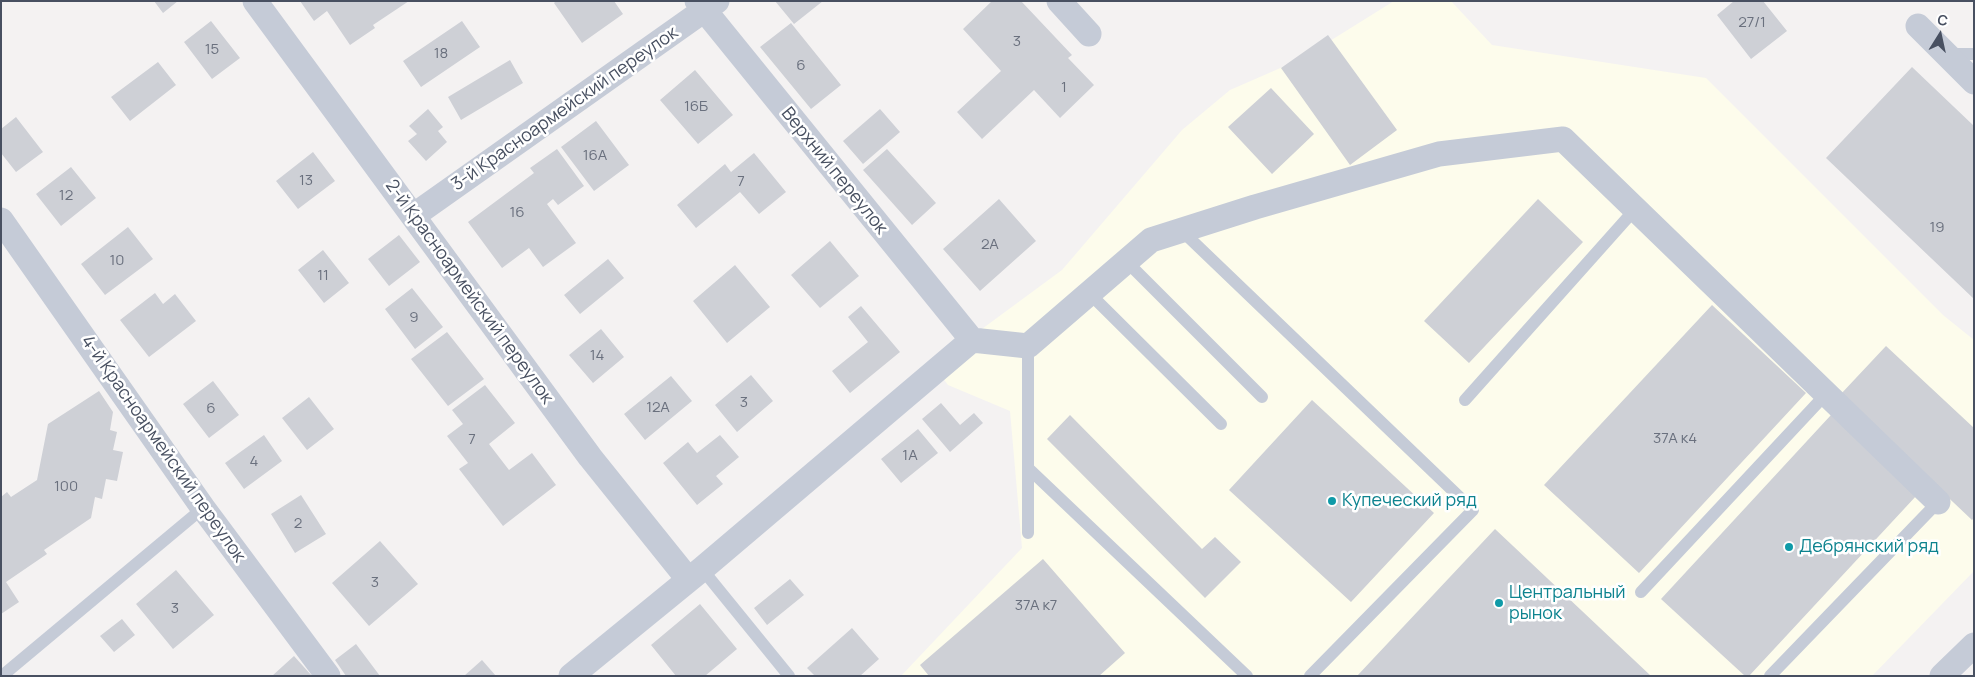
<!DOCTYPE html>
<html>
<head>
<meta charset="utf-8">
<style>
  body { margin:0 }
  #map { position:relative; width:1975px; height:677px; overflow:hidden; background:#f4f2f2; font-family:Manrope,sans-serif }
  canvas { display:block }
  .frame { position:absolute; inset:0; border:2px solid #485061; pointer-events:none }
  .north { position:absolute; left:1915px; top:10px; width:50px; height:50px; -webkit-text-stroke:4px #fff; paint-order:stroke; rotate:10deg; font-size:14px; font-weight:700; line-height:20px; text-align:center; color:#485061 }
  .north::after { content:''; display:block; margin:auto; width:18px; height:22px; background:#485061; clip-path:polygon(50% 0,100% 100%,50% 72%,0 100%) }
</style>
</head>
<body>
<div id="map">
<canvas width="1975" height="677"></canvas>
<div class="frame"></div>
<div class="north">С</div>
</div>
<script>
const context = document.querySelector('canvas').getContext('2d');
context.lineJoin = 'round';
function fillPath(path, color) { context.fillStyle = color; context.fill(path, 'evenodd'); }
const shape = rows => new Path2D(rows.map(r => 'M' + r).join(''));
function strokePath(path, color, width, dash) { context.strokeStyle = color; context.lineWidth = width; context.lineCap = dash ? 'butt' : 'round'; context.setLineDash(dash || []); context.stroke(path); }
function drawText(font, color, halo, rows, align = 'center') {
  context.font = font + ' Manrope,sans-serif'; context.lineWidth = 5; context.setLineDash([]); context.textBaseline = 'middle'; context.strokeStyle = halo; context.fillStyle = color; for (const [text, x, y, turn = 0] of rows) {
    context.save(); context.translate(x, y); context.rotate((+turn || 0) * Math.PI / 180); context.textAlign = isNaN(turn) ? turn : align; if (halo) context.strokeText(text, 0, 0); context.fillText(text, 0, 0); context.restore();
  }
}
const commercial = shape([
  [1394,1,1451,1,1492,45,1706,78,1943,315,1974,340,1974,571,1872,676,901,676,1022,548,1010,411,948,385,933,365,1062,270,1182,130,1230,90,1301,59]
]);
const building = shape([
  [154,1,178,1,163,13],
  [300,1,409,1,373,25,375,28,350,45,327,11,314,21],
  [556,1,614,1,623,14,582,43,554,3],
  [775,1,823,1,794,24],
  [992,1,1021,1,1072,55,1068,58,1094,85,1060,118,1034,90,982,139,957,112,1001,71,963,29],
  [1734,1,1763,1,1787,31,1751,59,1717,15],
  [211,21,240,58,212,79,184,42],
  [462,21,480,47,421,87,403,61],
  [791,23,841,85,811,109,760,47],
  [1328,35,1397,130,1350,165,1281,68],
  [510,60,523,83,461,120,448,97],
  [158,62,176,85,130,121,111,97],
  [1912,67,1974,126,1974,299,1826,158],
  [695,70,733,115,698,144,660,100],
  [1271,88,1314,134,1272,174,1228,127],
  [428,109,443,127,438,131,447,142,426,161,408,141,417,134,409,126],
  [880,109,900,132,863,164,843,141],
  [16,117,43,152,16,172,1,153,1,129],
  [596,121,629,165,594,191,561,147],
  [557,149,584,186,558,205,553,199,547,204,576,243,543,267,529,248,502,268,468,222,534,173,530,168],
  [887,149,936,203,912,225,863,170],
  [313,152,335,181,298,209,276,181],
  [754,153,786,192,759,214,740,192,696,228,677,205,725,164,731,172],
  [71,167,96,198,61,226,36,194],
  [999,199,1036,241,980,291,943,249],
  [1538,199,1583,242,1469,363,1424,321],
  [128,227,153,259,105,295,81,264],
  [399,235,420,262,389,286,368,259],
  [830,241,859,276,820,308,791,275],
  [323,250,349,283,324,303,298,270],
  [608,259,624,278,580,314,564,295],
  [735,265,770,307,727,343,693,301],
  [412,288,443,327,415,349,385,309],
  [155,293,163,304,175,294,196,321,149,357,120,320],
  [1712,305,1806,393,1639,573,1544,485],
  [861,306,900,352,850,393,832,371,868,342,848,317],
  [601,329,624,357,593,383,569,355],
  [447,332,484,379,448,406,411,359],
  [1886,346,1974,428,1974,518,1972,520,1840,395],
  [751,375,773,401,737,432,715,405],
  [671,376,692,401,645,440,624,414],
  [213,381,239,415,209,438,183,404],
  [485,385,515,423,489,444,509,470,532,453,556,485,503,526,459,469,468,463,447,436,463,424,452,410],
  [99,391,113,412,110,430,117,432,113,450,123,452,117,481,106,479,102,499,95,497,91,518,44,550,47,554,6,582,19,602,1,614,1,497,7,492,11,497,37,480,48,424],
  [309,397,334,429,307,450,282,418],
  [1312,400,1434,513,1351,602,1229,490],
  [941,403,960,425,974,413,983,423,950,452,922,419],
  [1070,415,1202,549,1215,537,1241,562,1205,598,1047,439],
  [1831,415,1917,495,1749,676,1745,676,1661,599],
  [918,429,938,453,901,483,881,459],
  [264,435,282,461,244,489,225,463],
  [720,435,739,457,716,476,723,484,697,505,663,463,688,442,697,453],
  [301,495,326,534,295,553,271,514],
  [1495,529,1651,676,1357,676],
  [380,541,418,584,369,626,332,583],
  [1043,559,1125,653,1099,676,929,676,920,665],
  [176,570,214,615,173,649,136,604],
  [790,579,804,595,767,625,754,608],
  [700,604,737,649,705,676,676,676,651,645],
  [122,619,135,635,114,652,100,636],
  [852,628,879,659,860,676,815,676,807,668],
  [356,644,380,676,346,676,335,660],
  [294,656,312,676,272,676],
  [482,660,496,676,464,676]
]);
const service = shape([
  [1948,54,1974,54],
  [1181,230,1473,510,1310,676],
  [1126,261,1262,397],
  [1089,293,1221,424],
  [1028,346,1028,533],
  [1465,400,1630,215],
  [1028,468,1247,676],
  [702,569,789,676],
  [1641,592,1826,394],
  [2,676,203,508],
  [1770,676,1938,502]
]);
const minor = shape([
  [255,1,590,457,688,579],
  [697,1,972,340],
  [1059,1,1089,34],
  [1918,26,1974,82],
  [413,216,717,1],
  [1,220,203,508,328,676],
  [571,676,702,569,972,340,1028,346,1151,240,1255,207,1439,154,1563,139,1938,502],
  [1942,676,1974,645]
]);
const markers = [
  [1332,501,5,"#0f9aa8"],
  [1789,547,5,"#0f9aa8"],
  [1499,603,5,"#0f9aa8"]
];
const numberNames = [
  ["27/1",1752,23],
  ["3",1017,42],
  ["15",212,50],
  ["18",441,54],
  ["6",801,66],
  ["1",1064,88],
  ["16Б",696,107],
  ["16А",595,156],
  ["13",306,181],
  ["7",741,182],
  ["12",66,196],
  ["16",517,213],
  ["19",1937,228],
  ["2А",990,245],
  ["10",117,261],
  ["11",323,276],
  ["9",414,318],
  ["14",597,356],
  ["3",744,403],
  ["12А",658,408],
  ["6",211,409],
  ["37А к4",1675,439],
  ["7",472,440],
  ["1А",910,456],
  ["4",254,462],
  ["100",66,487],
  ["2",298,524],
  ["3",375,583],
  ["37А к7",1036,606],
  ["3",175,609]
];
const streetNames = [
  ["3-й Красноармейский переулок",565,109,-35],
  ["Верхний переулок",834,171,51],
  ["2-й Красноармейский переулок",469,292,54],
  ["4-й Красноармейский переулок",163,449,55]
];
const cultureNames = [
  ["Купеческий ряд",1342,501],
  ["Дебрянский ряд",1799,547],
  ["Центральный",1509,593],
  ["рынок",1509,614]
];
fillPath(commercial, '#fdfcec');
fillPath(building, '#ced0d6');
strokePath(service, '#c5cbd7', 12);
strokePath(minor, '#c5cbd7', 25);
for (const [x, y, r, color] of markers) { const dot = new Path2D(); dot.arc(x, y, r, 0, 2 * Math.PI); context.fillStyle = color; context.fill(dot); strokePath(dot, '#fff', 2); }
drawText('15px', '#6a707e', null, numberNames);
drawText('18px', '#485061', '#fff', streetNames);
drawText('18px', '#0d838f', '#fff', cultureNames, 'left');
</script>
</body>
</html>
